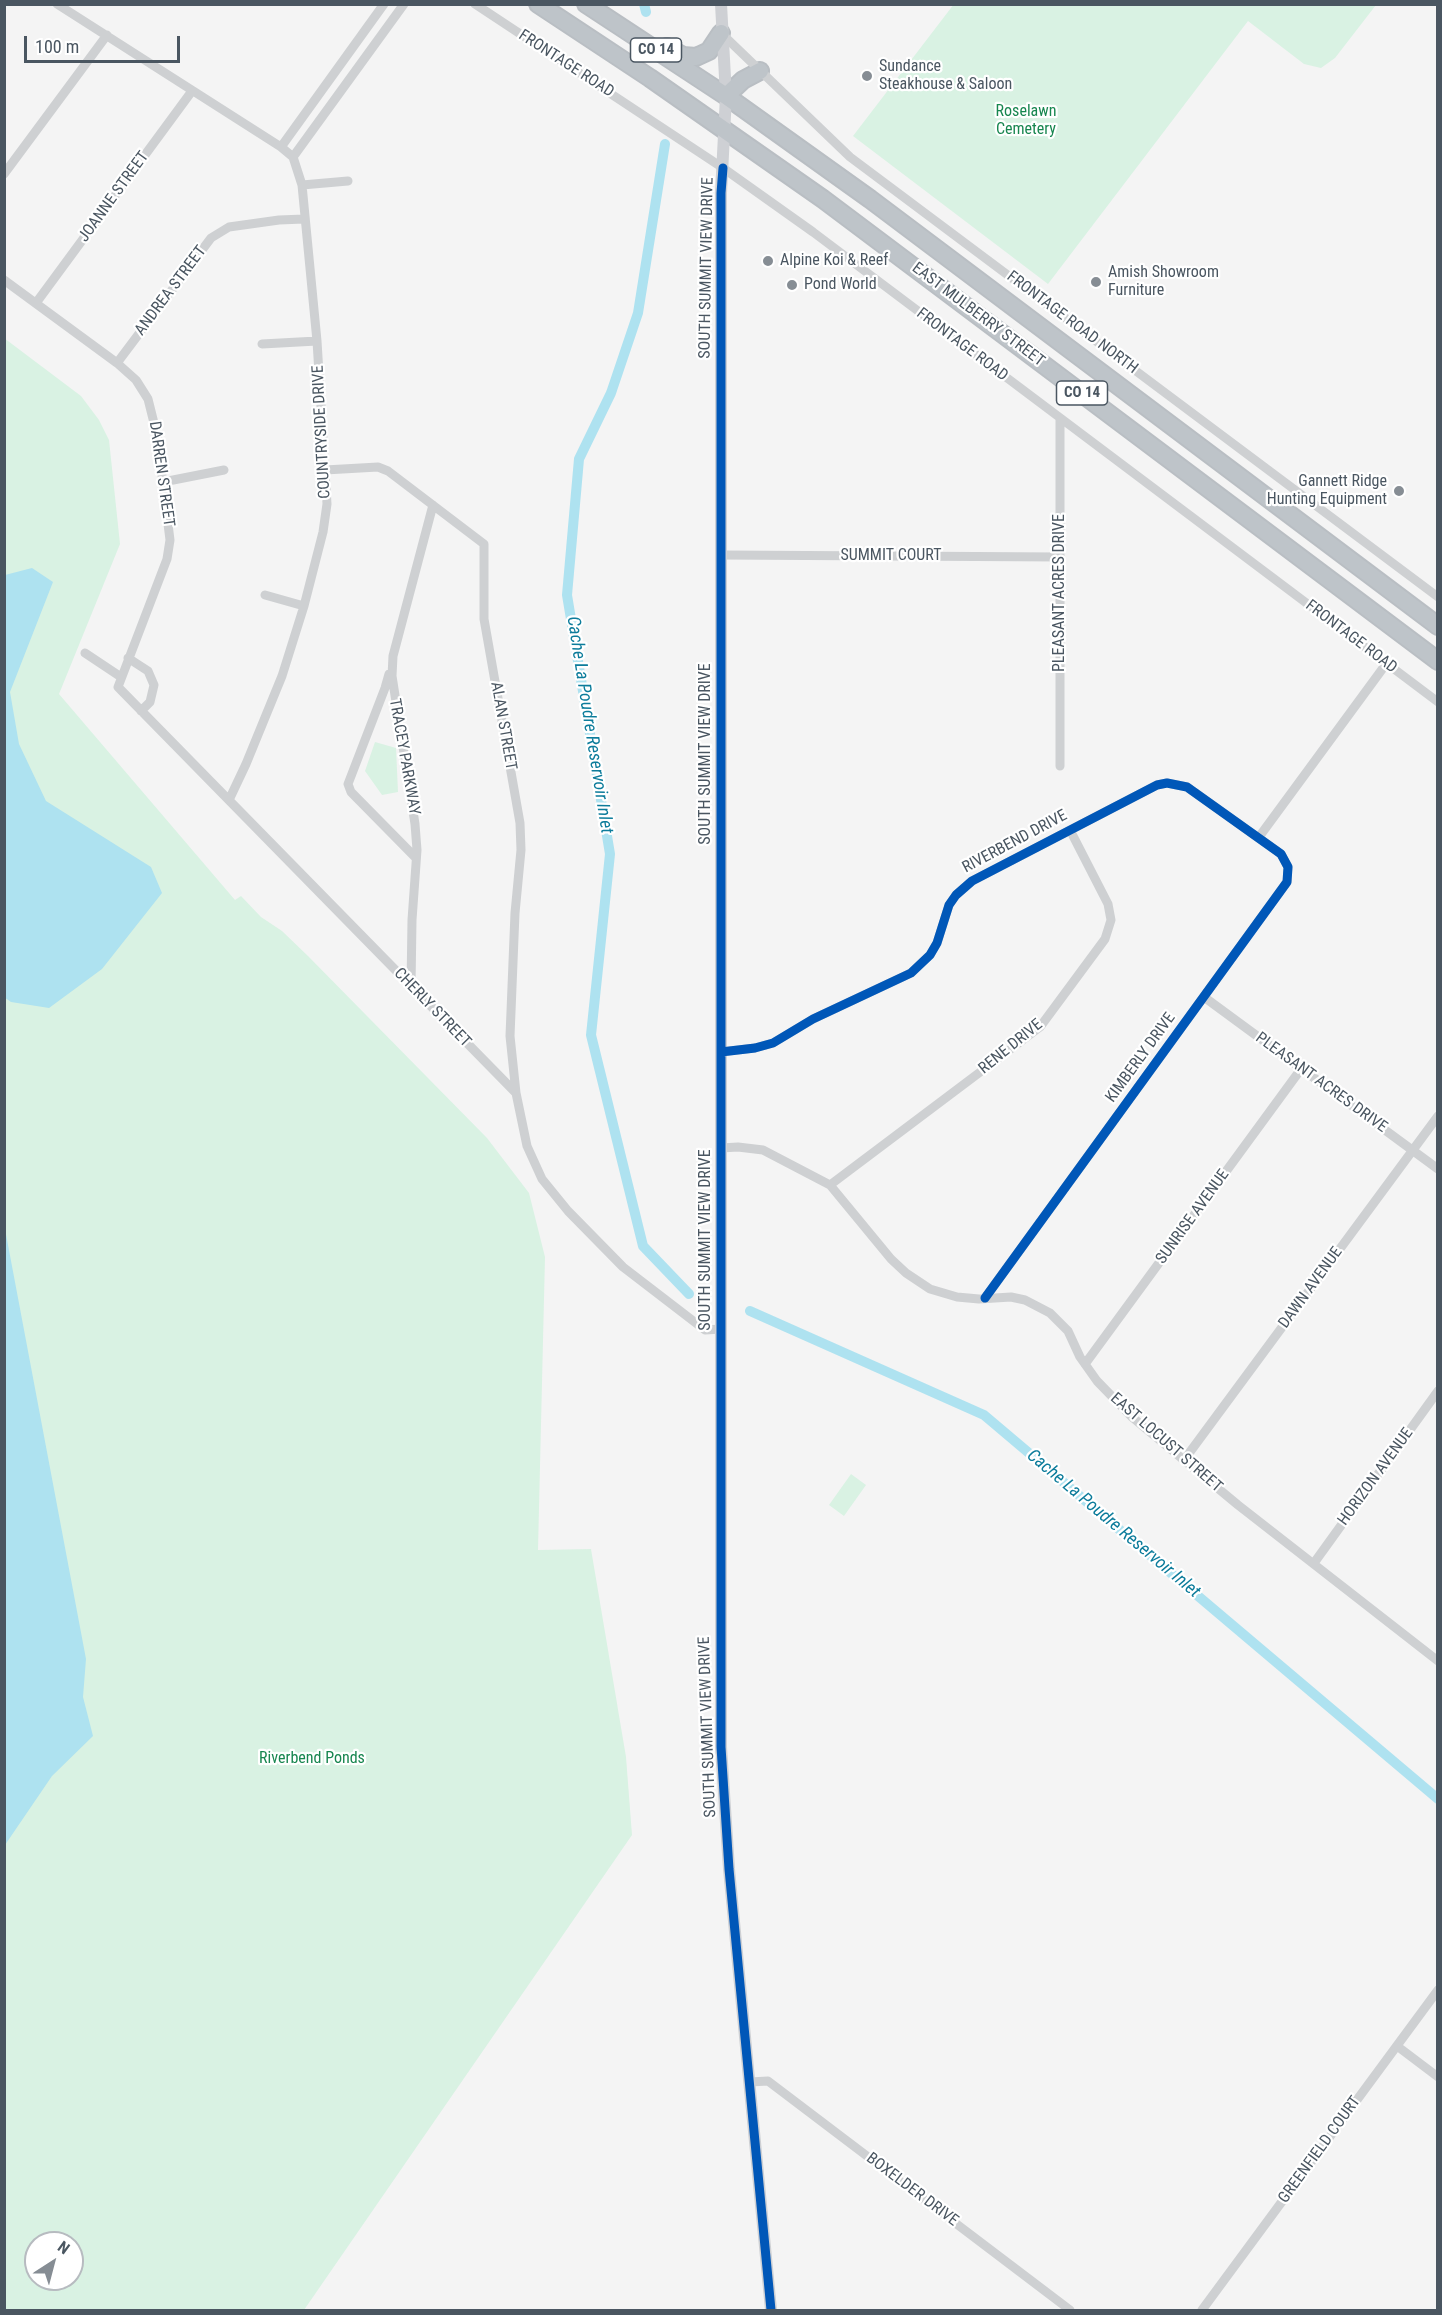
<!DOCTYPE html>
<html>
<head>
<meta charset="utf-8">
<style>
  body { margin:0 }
  #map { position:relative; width:1442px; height:2315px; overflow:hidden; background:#f4f4f4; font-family:"Roboto Condensed",sans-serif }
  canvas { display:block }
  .frame { position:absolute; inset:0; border:6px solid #4a5661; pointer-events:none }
  .north { position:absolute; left:24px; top:2231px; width:60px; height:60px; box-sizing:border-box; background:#fff; border:2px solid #b7bbc0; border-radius:50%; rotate:36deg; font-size:16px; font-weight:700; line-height:24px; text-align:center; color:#4a5661 }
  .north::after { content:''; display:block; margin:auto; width:21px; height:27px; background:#868d94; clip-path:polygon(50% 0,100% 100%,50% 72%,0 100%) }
  .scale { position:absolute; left:24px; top:36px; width:156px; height:27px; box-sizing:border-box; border:3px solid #4a5661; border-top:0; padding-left:8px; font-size:18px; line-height:21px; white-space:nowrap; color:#4a5661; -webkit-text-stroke:4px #fff; paint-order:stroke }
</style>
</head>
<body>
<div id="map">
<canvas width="1442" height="2315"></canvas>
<div class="frame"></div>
<div class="north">N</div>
<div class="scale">100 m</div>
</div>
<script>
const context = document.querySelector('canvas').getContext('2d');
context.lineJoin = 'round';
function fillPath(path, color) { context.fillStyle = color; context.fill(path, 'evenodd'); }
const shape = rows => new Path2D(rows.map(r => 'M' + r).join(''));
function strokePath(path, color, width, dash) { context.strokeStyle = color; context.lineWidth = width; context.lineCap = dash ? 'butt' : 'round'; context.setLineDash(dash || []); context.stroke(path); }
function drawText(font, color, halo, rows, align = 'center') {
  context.font = font + ' "Roboto Condensed",sans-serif'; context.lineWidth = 4.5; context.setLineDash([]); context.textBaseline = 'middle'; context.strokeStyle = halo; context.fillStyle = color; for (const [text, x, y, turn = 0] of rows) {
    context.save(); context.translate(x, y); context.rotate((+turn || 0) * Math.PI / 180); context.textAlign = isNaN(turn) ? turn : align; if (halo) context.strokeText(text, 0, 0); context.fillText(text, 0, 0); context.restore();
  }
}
const green = shape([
  [954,4,1376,4,1376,5,1335,58,1321,68,1304,64,1248,21,1048,284,853,136],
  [4,338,81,396,99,420,109,440,120,544,59,694,235,900,241,896,261,917,282,931,308,956,487,1138,529,1193,545,1257,538,1550,591,1549,626,1757,632,1835,304,2310,5,2310],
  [36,2243,72,2243,72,2279,36,2279],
  [375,742,396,748,398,792,382,795,365,771],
  [851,1474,866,1485,844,1516,829,1505]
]);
const water = shape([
  [32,568,53,582,10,692,19,744,46,801,151,867,162,893,102,969,49,1008,11,1002,4,997,5,575],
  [5,1229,86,1659,83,1697,93,1736,52,1776,5,1845]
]);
const canal = shape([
  [644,4,646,12],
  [665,144,638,313,611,393,579,459,567,595,610,854,591,1035,643,1246,689,1294],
  [750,1311,984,1415,1438,1799]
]);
const street = shape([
  [57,4,281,147,293,157,302,185,317,341,327,504,323,532,304,606,282,676,246,764,229,800],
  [475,4,723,168,813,232,1438,702],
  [721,33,850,157,1438,597],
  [281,147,384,4],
  [293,157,404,4],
  [4,174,107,35],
  [302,185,348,181],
  [4,280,117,363,136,380,148,399,157,435,170,540,167,559,118,687,516,1093],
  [36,303,192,91],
  [262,344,317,341],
  [117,363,211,238,229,227,279,220,304,219],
  [325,470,378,467,388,471,484,544,484,619,520,823,521,850,515,913,510,1036,516,1093,527,1146,542,1179,568,1211,623,1267,705,1330,721,1329],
  [163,482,224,470],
  [721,555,1060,557],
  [265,595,304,606],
  [85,653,121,677],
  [128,658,148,671,154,685,150,702,141,711],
  [389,674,385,688,348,784,351,792,416,858],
  [1060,766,1060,419],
  [1259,837,1386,664],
  [411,987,412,920,417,850,415,824,392,676,393,656,433,505],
  [1204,997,1438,1169],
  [721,1052,755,1048,773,1043,813,1019,911,973,930,955,937,943,949,905,956,895,972,881,1157,785,1167,783,1187,787,1281,854,1288,867,1287,882,985,1298],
  [721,1148,738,1147,763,1150,830,1185,891,1259,906,1273,930,1289,957,1297,979,1299,1011,1297,1025,1300,1050,1313,1068,1331,1080,1357,1097,1381,1132,1417,1238,1505,1438,1661],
  [830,1185,1040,1027,1105,939,1111,920,1108,904,1070,830],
  [1085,1364,1301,1069],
  [1184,1460,1438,1116],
  [1314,1563,1438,1391],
  [1397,2046,1438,2077],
  [750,2082,768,2081,1070,2310],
  [1202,2310,1438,1990]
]);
const secondary = shape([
  [721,4,726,96,721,193,721,1747,729,1869,771,2310]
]);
const highway = shape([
  [538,4,650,78,823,199,1438,661],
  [586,4,726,96,870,199,1438,626],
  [667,47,683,56,696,57,709,51,721,33],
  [726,96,743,80,760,71]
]);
const cycleway = shape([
  [723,168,721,193,721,1747,729,1869,771,2310],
  [721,1052,755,1048,773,1043,813,1019,911,973,930,955,937,943,949,905,956,895,972,881,1157,785,1167,783,1187,787,1281,854,1288,867,1287,882,985,1298]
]);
const markers = [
  [867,76,6,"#868d94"],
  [768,261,6,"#868d94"],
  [1096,282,6,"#868d94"],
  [792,285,6,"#868d94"],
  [1399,491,6,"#868d94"]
];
const shields = [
  [656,50,51],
  [1082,393,51]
];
const shieldNames = [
  ["CO 14",656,50],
  ["CO 14",1082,393]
];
const streetNames = [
  ["FRONTAGE ROAD",566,64,33],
  ["JOANNE STREET",114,197,-54],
  ["SOUTH SUMMIT VIEW DRIVE",707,268,-89],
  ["ANDREA STREET",171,291,-53],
  ["EAST MULBERRY STREET",978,315,37],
  ["FRONTAGE ROAD NORTH",1072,323,37],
  ["FRONTAGE ROAD",962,345,37],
  ["COUNTRYSIDE DRIVE",322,432,-93],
  ["DARREN STREET",161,474,82],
  ["SUMMIT COURT",891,556],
  ["PLEASANT ACRES DRIVE",1060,593,-90],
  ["FRONTAGE ROAD",1351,637,37],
  ["ALAN STREET",503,726,80],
  ["SOUTH SUMMIT VIEW DRIVE",706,754,-90],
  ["TRACEY PARKWAY",404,757,80],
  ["RIVERBEND DRIVE",1015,842,-28],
  ["CHERLY STREET",432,1008,46],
  ["RENE DRIVE",1011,1047,-39],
  ["KIMBERLY DRIVE",1141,1058,-54],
  ["PLEASANT ACRES DRIVE",1321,1083,36],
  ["SUNRISE AVENUE",1193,1217,-54],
  ["SOUTH SUMMIT VIEW DRIVE",706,1240,-90],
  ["DAWN AVENUE",1311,1288,-54],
  ["EAST LOCUST STREET",1166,1443,41],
  ["HORIZON AVENUE",1376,1477,-54],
  ["SOUTH SUMMIT VIEW DRIVE",708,1727,-92],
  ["GREENFIELD COURT",1320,2150,-54],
  ["BOXELDER DRIVE",912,2190,37]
];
const poiNames = [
  ["Sundance",879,67],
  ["Steakhouse & Saloon",879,85],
  ["Alpine Koi & Reef",780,261],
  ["Amish Showroom",1108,273],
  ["Furniture",1108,291],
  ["Pond World",804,285],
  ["Gannett Ridge",1387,482,"right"],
  ["Hunting Equipment",1387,500,"right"]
];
const parkNames = [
  ["Roselawn",1026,112],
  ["Cemetery",1026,130],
  ["Riverbend Ponds",312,1759]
];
const waterNames = [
  ["Cache La Poudre Reservoir Inlet",589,725,81],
  ["Cache La Poudre Reservoir Inlet",1113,1524,40]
];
fillPath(green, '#d9f2e3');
fillPath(water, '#aee2f0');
strokePath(canal, '#aee2f0', 10);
strokePath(highway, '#b9bec3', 20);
strokePath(street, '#ced0d2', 9);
strokePath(secondary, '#ced0d4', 12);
strokePath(highway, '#bec4c9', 16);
strokePath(cycleway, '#0057b8', 9);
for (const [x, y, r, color] of markers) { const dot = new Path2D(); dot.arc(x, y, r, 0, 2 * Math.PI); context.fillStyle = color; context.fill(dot); strokePath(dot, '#fff', 2); }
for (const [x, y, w] of shields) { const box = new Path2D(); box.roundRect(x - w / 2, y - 12, w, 24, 4.5); context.fillStyle = '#fff'; context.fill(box); strokePath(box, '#4a5661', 1.5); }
drawText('bold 15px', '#4a5661', null, shieldNames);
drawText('16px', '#4a5661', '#fff', streetNames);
drawText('16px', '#4a5661', '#fff', poiNames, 'left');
drawText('16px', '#17864f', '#fff', parkNames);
drawText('italic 18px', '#0c7c9b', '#fff', waterNames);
</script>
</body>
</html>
